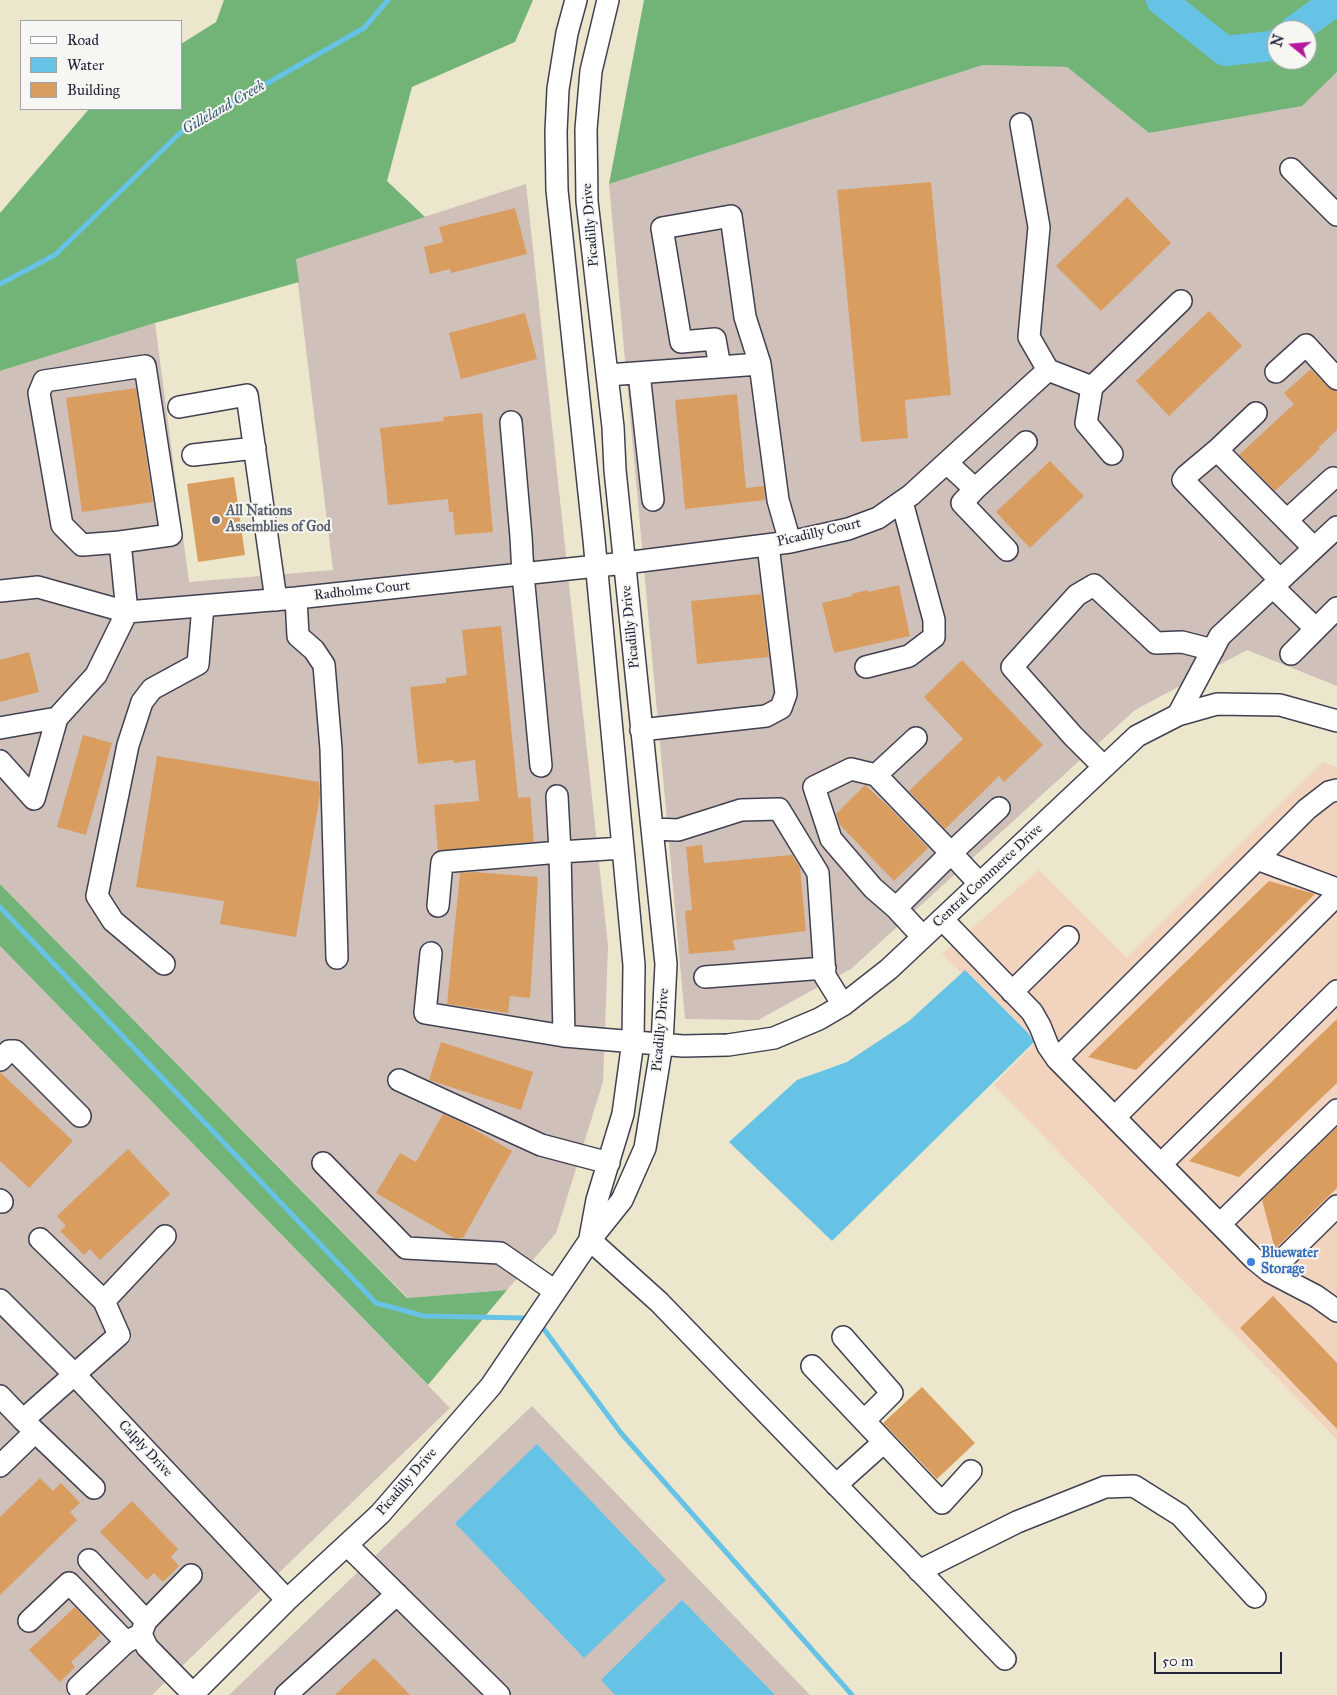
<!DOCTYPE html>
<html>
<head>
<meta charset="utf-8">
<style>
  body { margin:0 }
  #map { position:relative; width:1337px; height:1695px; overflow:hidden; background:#ece7cc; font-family:"IM FELL Great Primer",serif }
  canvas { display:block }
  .legend { position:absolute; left:20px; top:20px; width:162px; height:90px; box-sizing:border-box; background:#f6f6f2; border:1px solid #a1a1a9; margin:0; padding:6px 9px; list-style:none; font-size:15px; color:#22223b }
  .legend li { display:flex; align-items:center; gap:10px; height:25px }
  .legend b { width:25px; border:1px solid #a1a1a9 }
  .north { position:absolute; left:1267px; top:20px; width:50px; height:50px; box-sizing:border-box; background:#f6f6f2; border:1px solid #a1a1a9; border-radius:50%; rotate:287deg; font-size:14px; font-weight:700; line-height:20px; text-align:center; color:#22223b }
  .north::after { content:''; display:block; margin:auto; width:18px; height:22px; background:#b5179e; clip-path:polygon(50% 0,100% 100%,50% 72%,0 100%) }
  .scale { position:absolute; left:1154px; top:1652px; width:128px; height:22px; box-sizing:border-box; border:2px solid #22223b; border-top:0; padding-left:6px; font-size:15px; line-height:18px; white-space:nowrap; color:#22223b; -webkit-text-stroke:4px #f6f6f2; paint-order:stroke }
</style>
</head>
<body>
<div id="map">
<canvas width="1337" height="1695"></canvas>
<ul class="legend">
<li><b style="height:6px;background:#fff"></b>Road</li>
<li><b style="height:14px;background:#67c3e5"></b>Water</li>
<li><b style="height:14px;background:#da9d60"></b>Building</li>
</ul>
<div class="north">N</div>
<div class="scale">50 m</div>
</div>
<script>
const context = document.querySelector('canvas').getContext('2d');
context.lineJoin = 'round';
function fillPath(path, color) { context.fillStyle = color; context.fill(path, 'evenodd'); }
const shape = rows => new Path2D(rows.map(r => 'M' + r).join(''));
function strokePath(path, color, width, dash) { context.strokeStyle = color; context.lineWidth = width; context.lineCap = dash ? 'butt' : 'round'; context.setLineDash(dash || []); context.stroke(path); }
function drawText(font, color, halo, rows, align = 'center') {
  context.font = font + ' "IM FELL Great Primer",serif'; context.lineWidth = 4; context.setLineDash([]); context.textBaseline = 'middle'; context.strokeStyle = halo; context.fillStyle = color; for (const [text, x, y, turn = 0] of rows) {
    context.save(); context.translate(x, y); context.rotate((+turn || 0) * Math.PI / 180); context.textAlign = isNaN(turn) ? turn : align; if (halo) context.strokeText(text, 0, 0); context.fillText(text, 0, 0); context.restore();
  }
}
const built = shape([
  [1323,762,1337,767,1337,1440,994,1085,1034,1044,942,954,1039,870,1127,958]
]);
const industrial = shape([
  [983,65,1067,67,1149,133,1301,106,1337,72,1337,686,1247,650,1135,710,851,969,758,1020,685,1019,609,184],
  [526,184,608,946,603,1082,556,1233,507,1290,408,1298,0,884,0,371,155,323,189,582,333,570,295,259],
  [0,946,450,1408,152,1695,0,1695],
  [532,1406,810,1695,229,1695]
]);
const forest = shape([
  [224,0,533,0,515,42,412,87,387,181,425,217,296,259,299,282,155,323,0,371,0,213,89,109,181,109,181,44,216,22],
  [644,0,1337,0,1337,72,1302,106,1149,133,1067,67,983,65,609,184],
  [1277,30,1307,30,1307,60,1277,60],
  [0,884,407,1298,507,1290,428,1385,0,946]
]);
const water = shape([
  [965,970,1028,1033,1034,1042,832,1241,729,1142,797,1080,847,1062,909,1021],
  [537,1444,666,1580,584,1658,455,1523],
  [682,1600,775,1695,615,1695,601,1680]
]);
const stream = shape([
  [0,284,55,255,180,133,364,28,388,0],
  [0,907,376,1303,424,1316,523,1318],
  [543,1328,621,1433,852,1695]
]);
const river = shape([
  [1161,0,1225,51,1272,46,1277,43],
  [1295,30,1337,0]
]);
const building = shape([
  [931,182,951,395,905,400,908,438,861,442,837,190],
  [1127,197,1171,243,1101,311,1056,266],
  [515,208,527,254,451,273,450,269,430,274,424,247,443,242,439,227],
  [1209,311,1242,346,1169,416,1136,381],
  [525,313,537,359,461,379,449,333],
  [1311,369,1328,387,1337,391,1337,430,1318,448,1320,449,1275,491,1239,455,1294,404,1284,393],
  [136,388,153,502,82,512,66,398],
  [737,394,746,488,764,486,765,500,685,509,675,400],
  [482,413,493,532,455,535,453,512,449,512,448,499,388,505,380,428,444,421,443,417],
  [1050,461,1084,496,1030,548,996,512],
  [234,477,245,555,198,562,187,484],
  [899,585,910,636,834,653,822,603,852,596,852,594,867,590,868,592],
  [761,594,769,657,697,664,691,601],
  [501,626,518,798,530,797,534,842,438,851,434,805,479,801,475,760,454,763,453,760,418,764,410,687,446,683,446,678,467,675,462,630],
  [29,652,39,692,0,702,0,660],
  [962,660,1043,745,1004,782,999,776,945,829,909,791,963,739,924,697],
  [83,735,112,743,86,835,57,827],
  [157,756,319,782,320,795,296,937,220,924,224,901,136,887],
  [865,785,891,809,928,848,894,881,840,825,836,814],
  [702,845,704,863,792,855,800,868,806,931,733,940,735,950,689,954,685,911,692,910,686,847],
  [474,872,538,877,530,998,510,996,508,1013,447,1004,460,873],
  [1269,881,1315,894,1136,1070,1088,1057],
  [1337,1019,1337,1083,1239,1177,1189,1161],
  [441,1042,533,1072,521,1110,429,1080],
  [0,1072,73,1141,29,1188,0,1161],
  [443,1114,463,1123,512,1151,463,1238,454,1238,376,1193,400,1153,416,1162],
  [1337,1127,1337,1188,1275,1249,1262,1200],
  [128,1149,170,1194,100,1260,90,1249,84,1255,60,1231,66,1226,57,1216],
  [1273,1296,1337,1363,1337,1429,1240,1328],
  [922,1387,975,1443,937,1479,883,1423],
  [40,1478,53,1491,61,1483,80,1503,70,1512,77,1520,0,1595,0,1517],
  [132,1501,178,1549,171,1557,179,1566,163,1582,154,1573,147,1580,100,1532],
  [75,1607,101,1634,71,1662,75,1667,60,1682,29,1650],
  [374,1658,410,1695,335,1695]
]);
const minor = shape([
  [576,0,567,33,558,89,556,132,557,190,594,540,634,965,633,1041,623,1114,597,1200,590,1238],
  [1021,124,1039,227,1029,337,1048,370,1092,387,1181,301],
  [1291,169,1337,215],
  [720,367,715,339,681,342,662,228,731,216,745,317,760,364],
  [1276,372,1306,345,1337,379],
  [639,373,653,500],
  [607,375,760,364,778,500,790,542],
  [1092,387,1086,423,1112,454],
  [179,407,247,395,276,600],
  [511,422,521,537,523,574,541,766],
  [1217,450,1256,413],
  [193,455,255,448],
  [947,463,975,489,962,503,1007,550],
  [975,489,1026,442],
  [1287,520,1333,478],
  [1280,580,1183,480,1186,476,1217,450,1314,548],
  [1273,587,1316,629],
  [0,591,38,587,127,612,296,598,625,563,790,542,848,529,878,518,911,495,1048,370],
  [296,598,298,636,314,650,324,665,331,749,337,958],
  [1291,654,1337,608],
  [866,667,909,656,934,637,934,620,902,502],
  [1178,715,1220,636,1337,527],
  [0,728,57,718],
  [641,730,766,716,781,708,786,694,768,545],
  [0,761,34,799,57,718,96,675,127,612,120,542,171,535,145,366,44,381,39,393,62,525,82,545,120,542],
  [1104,767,1073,736,1012,667,1077,595,1094,585,1156,643,1182,642,1213,650],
  [876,775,951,853,896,908,923,937],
  [652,829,678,830,741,810,779,809,818,873,825,976,843,1005],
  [623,848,560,852,564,1036,683,1046,728,1045,774,1038,819,1019,843,1005,889,969,1137,736,1178,715,1217,704,1280,705,1337,721],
  [1257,859,1337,889],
  [980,884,951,853,999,808],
  [438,906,442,862,560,852,557,796],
  [896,908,873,888,831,839,814,787,851,769,876,775,916,738],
  [942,919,1032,1012,1040,1026,1048,1046,1057,1059,1254,1259,1270,1272,1316,1296,1337,1311],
  [431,953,425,1013,564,1036],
  [164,964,113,921,97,896,128,745,142,702,152,689,198,664,203,606],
  [705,977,825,968],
  [1012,992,1068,937],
  [1057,1059,1307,809,1329,792,1337,790],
  [0,1060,9,1051,15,1051,80,1116],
  [399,1080,541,1145,609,1163],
  [1115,1117,1337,895],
  [323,1163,406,1248,500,1253,555,1291],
  [1161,1164,1337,991],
  [0,1200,2,1202],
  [1220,1224,1337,1110],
  [590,1240,659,1302,1005,1659],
  [1270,1272,1337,1206],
  [0,1300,74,1374,287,1600],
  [104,1301,165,1236],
  [843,1337,892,1393,864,1421],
  [812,1366,884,1442,836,1485],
  [0,1396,23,1420,94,1488],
  [23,1420,119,1335,104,1301,40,1239],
  [884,1442,942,1503,971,1471],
  [0,1466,35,1432],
  [347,1545,499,1695],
  [89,1560,146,1621],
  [919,1571,1017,1522,1105,1487,1134,1486,1180,1515,1255,1597],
  [191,1575,146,1621,141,1634,147,1647,193,1694],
  [29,1621,69,1583,126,1642],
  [78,1687,126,1642,138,1636],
  [192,1695,287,1600,380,1514,491,1386,590,1240,622,1200,645,1148,662,1044,666,964,615,470,613,427,587,201,586,129,591,71,608,0],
  [286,1695,397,1594]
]);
const markers = [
  [216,520,5,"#6b7280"],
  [1251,1262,5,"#3f7fe0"]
];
const streetNames = [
  ["Picadilly Drive",591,225,-95],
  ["Picadilly Court",819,533,-13],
  ["Radholme Court",362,591,-6],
  ["Picadilly Drive",631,627,-96],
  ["Central Commerce Drive",988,876,-43],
  ["Picadilly Drive",661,1030,-85],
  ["Calply Drive",145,1449,47],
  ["Picadilly Drive",407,1482,-49]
];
const worshipNames = [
  ["All Nations",226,512],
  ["Assemblies of God",226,528]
];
const shopNames = [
  ["Bluewater",1261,1254],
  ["Storage",1261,1270]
];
const waterNames = [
  ["Gilleland Creek",224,108,-30]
];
fillPath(built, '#f2d4be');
fillPath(industrial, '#cfc0ba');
fillPath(forest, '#72b477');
fillPath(water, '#67c3e5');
strokePath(stream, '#67c3e5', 5);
strokePath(river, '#67c3e5', 30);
fillPath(building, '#da9d60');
strokePath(minor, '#404051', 24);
strokePath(minor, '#fff', 21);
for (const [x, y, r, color] of markers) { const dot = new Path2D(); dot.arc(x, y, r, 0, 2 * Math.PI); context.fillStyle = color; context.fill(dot); strokePath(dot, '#f6f6f2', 2); }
drawText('14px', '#22223b', '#f6f6f2', streetNames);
drawText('bold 14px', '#5b616d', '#f6f6f2', worshipNames, 'left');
drawText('bold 14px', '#366cbe', '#f6f6f2', shopNames, 'left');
drawText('italic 15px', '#3a5a76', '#f6f6f2', waterNames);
</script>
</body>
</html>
